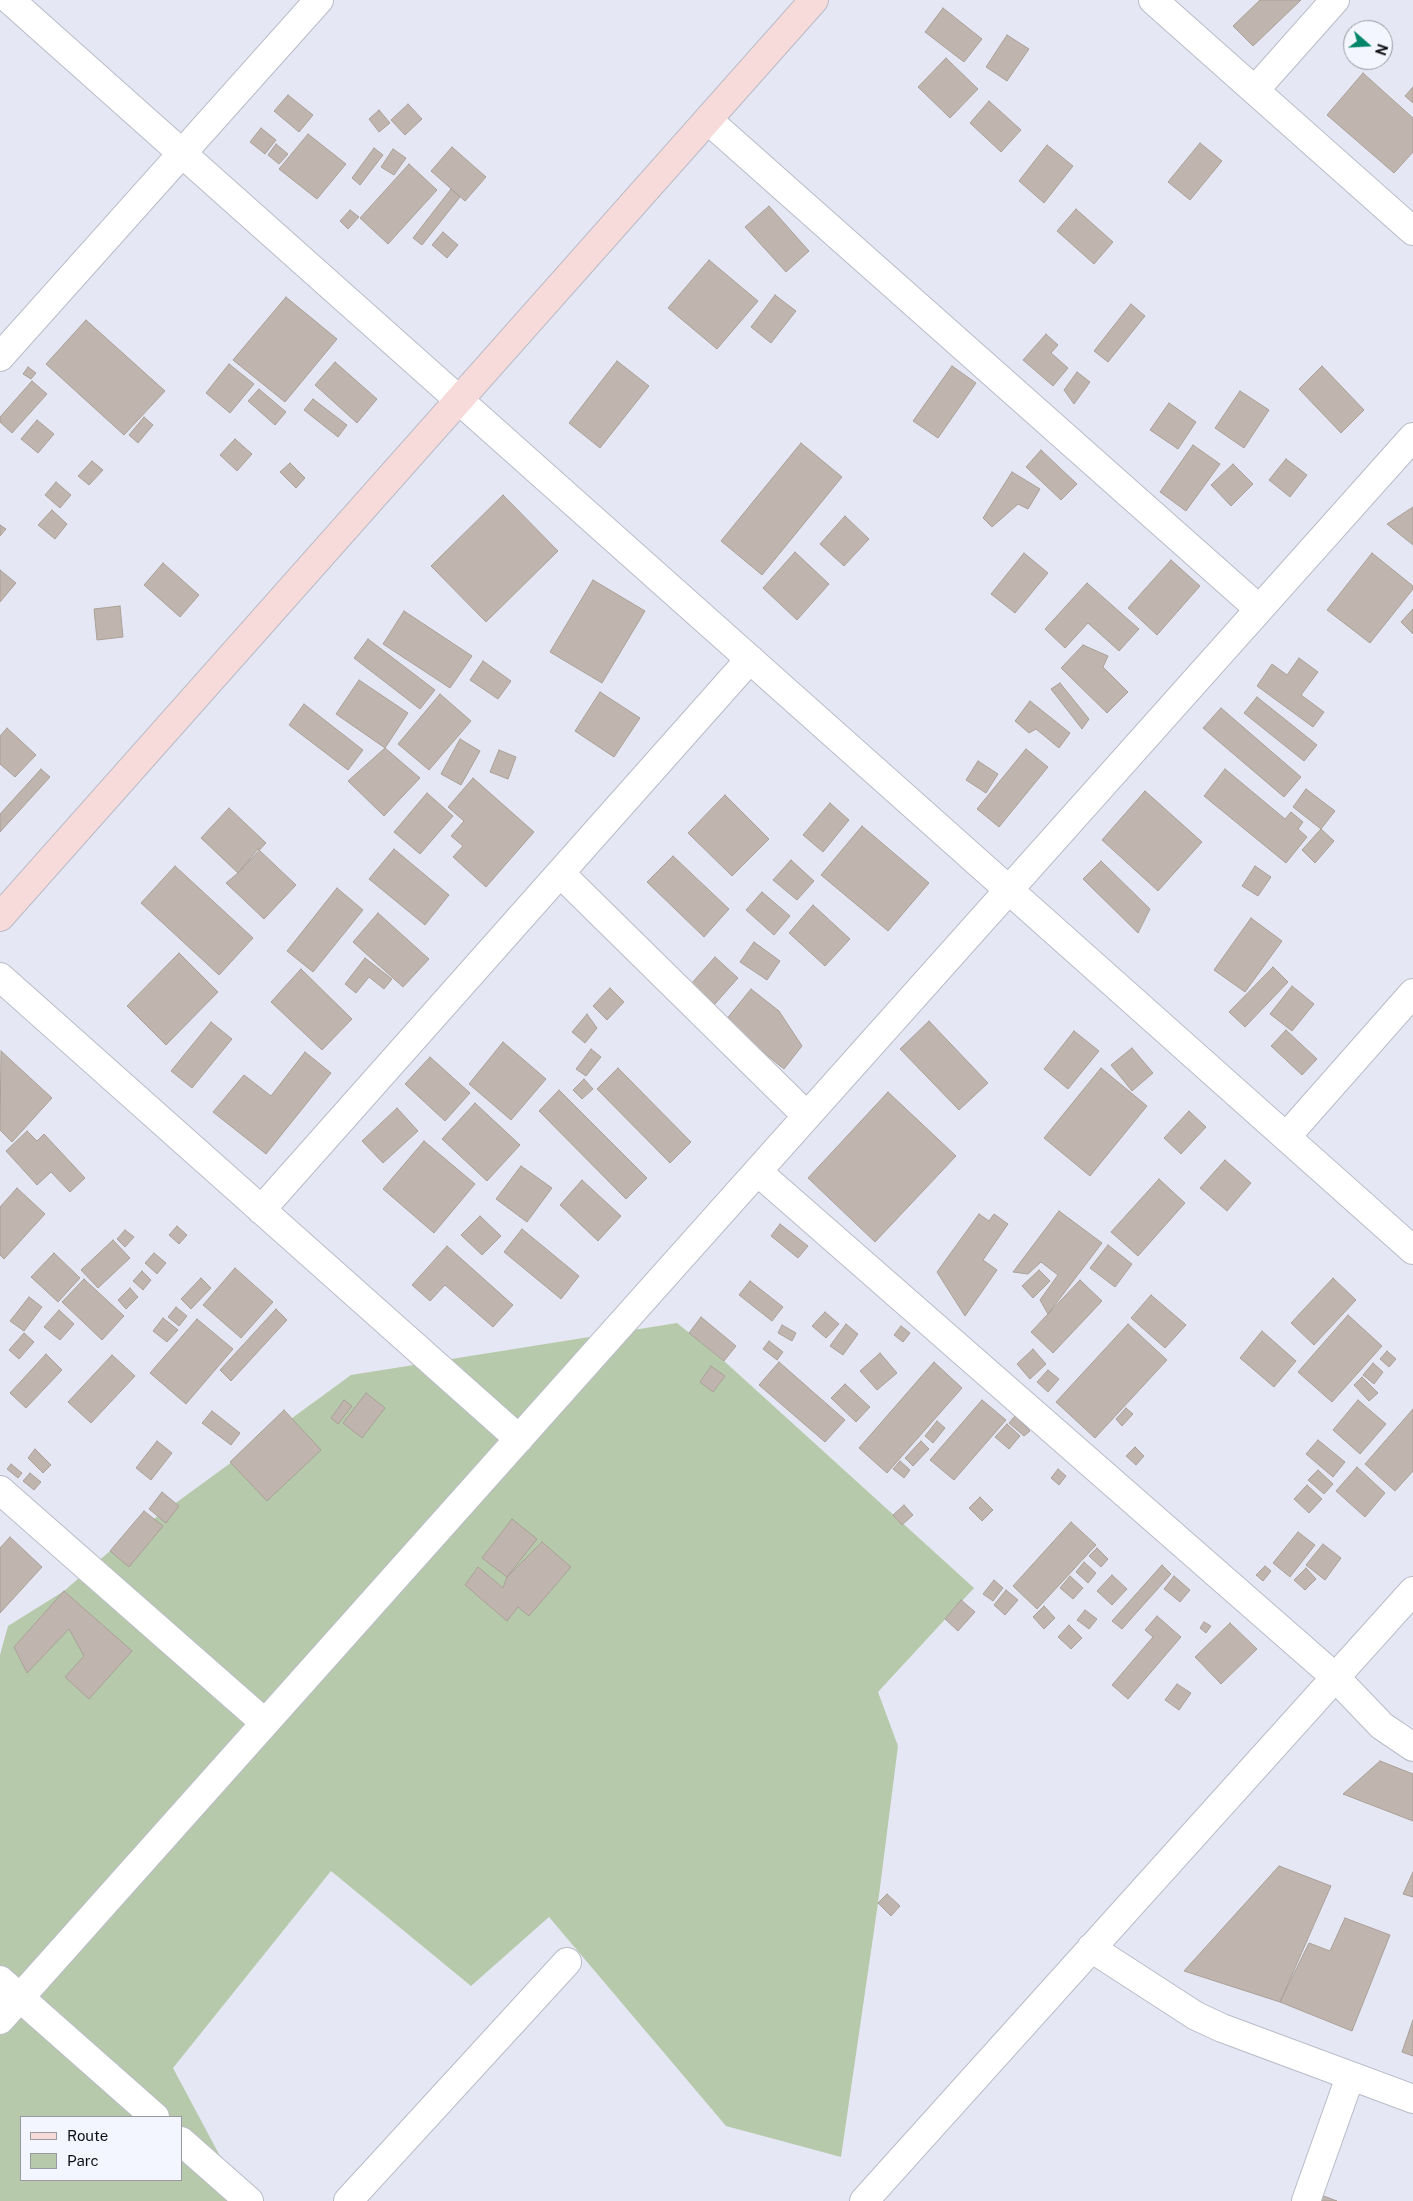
<!DOCTYPE html>
<html>
<head>
<meta charset="utf-8">
<style>
  body { margin:0 }
  #map { position:relative; width:1413px; height:2201px; overflow:hidden; background:#e5e7f4; font-family:"Public Sans",sans-serif }
  canvas { display:block }
  .legend { position:absolute; left:20px; top:2116px; width:162px; height:65px; box-sizing:border-box; background:#f3f5ff; border:1px solid #9899a1; margin:0; padding:6px 9px; list-style:none; font-size:15px; color:#0f0f13 }
  .legend li { display:flex; align-items:center; gap:10px; height:25px }
  .legend b { width:25px; border:1px solid #9899a1 }
  .north { position:absolute; left:1343px; top:20px; width:50px; height:50px; box-sizing:border-box; background:#f3f5ff; border:1px solid #9899a1; border-radius:50%; rotate:109deg; font-size:14px; font-weight:700; line-height:20px; text-align:center; color:#0f0f13 }
  .north::after { content:''; display:block; margin:auto; width:18px; height:22px; background:#02866a; clip-path:polygon(50% 0,100% 100%,50% 72%,0 100%) }
</style>
</head>
<body>
<div id="map">
<canvas width="1413" height="2201"></canvas>
<ul class="legend">
<li><b style="height:6px;background:#f6dbda"></b>Route</li>
<li><b style="height:14px;background:#b6caab"></b>Parc</li>
</ul>
<div class="north">N</div>
</div>
<script>
const context = document.querySelector('canvas').getContext('2d');
context.lineJoin = 'round';
function fillPath(path, color) { context.fillStyle = color; context.fill(path, 'evenodd'); }
const shape = rows => new Path2D(rows.map(r => 'M' + r).join(''));
function strokePath(path, color, width, dash) { context.strokeStyle = color; context.lineWidth = width; context.lineCap = dash ? 'butt' : 'round'; context.setLineDash(dash || []); context.stroke(path); }
const green = shape([
  [677,1323,724,1361,974,1588,878,1692,898,1746,878,1903,841,2157,726,2126,549,1917,471,1986,331,1871,173,2068,244,2201,0,2201,0,1655,8,1626,64,1591,110,1551,351,1375],
  [21,2117,181,2117,181,2180,21,2180]
]);
const building = shape([
  [1260,0,1301,0,1253,46,1233,26,1260,0],
  [943,8,982,39,964,62,925,32,943,8],
  [1007,35,1029,49,1007,81,986,67,1007,35],
  [946,58,978,89,950,118,918,87,946,58],
  [1363,73,1413,118,1413,152,1394,173,1327,115,1363,73],
  [1413,87,1413,103,1405,96,1413,87],
  [288,95,313,115,299,132,274,111,288,95],
  [989,101,1021,130,1001,152,970,123,989,101],
  [408,104,422,119,405,135,391,120,408,104],
  [379,110,390,123,379,132,369,119,379,110],
  [261,128,276,140,265,154,250,142,261,128],
  [308,134,346,164,317,199,279,169,308,134],
  [1200,143,1222,161,1190,200,1168,182,1200,143],
  [276,144,288,154,279,164,268,155,276,144],
  [1047,145,1073,166,1044,203,1019,181,1047,145],
  [452,147,486,177,465,201,431,171,452,147],
  [374,148,383,155,360,185,352,178,374,148],
  [393,149,406,158,394,175,381,167,393,149],
  [409,164,437,190,388,244,360,218,409,164],
  [451,189,460,197,422,245,413,238,451,189],
  [769,206,809,251,786,272,745,227,769,206],
  [1076,209,1113,242,1094,264,1057,231,1076,209],
  [350,210,359,217,348,229,340,221,350,210],
  [443,232,458,245,447,258,432,245,443,232],
  [709,260,758,301,717,349,668,308,709,260],
  [775,295,796,311,771,343,751,327,775,295],
  [286,297,337,339,285,402,233,360,286,297],
  [1131,304,1145,316,1108,362,1094,351,1131,304],
  [86,320,165,391,124,435,46,364,86,320],
  [1046,334,1058,345,1051,353,1068,368,1053,386,1023,360,1046,334],
  [617,361,649,386,600,448,569,423,617,361],
  [335,362,377,399,357,423,315,385,335,362],
  [229,364,254,384,230,413,206,393,229,364],
  [952,366,976,383,938,438,913,421,952,366],
  [1322,366,1364,410,1341,433,1299,389,1322,366],
  [28,367,36,373,31,379,23,374,28,367],
  [1077,372,1090,382,1074,404,1064,390,1077,372],
  [32,381,47,394,12,433,0,422,0,417,32,381],
  [259,389,286,412,275,425,248,401,259,389],
  [1240,391,1269,410,1244,448,1215,428,1240,391],
  [313,399,347,425,338,437,304,410,313,399],
  [1169,403,1196,422,1178,449,1150,430,1169,403],
  [144,417,153,425,138,443,129,435,144,417],
  [37,420,54,434,38,453,21,439,37,420],
  [235,439,252,454,237,471,220,455,235,439],
  [801,443,842,477,762,575,721,541,801,443],
  [1193,445,1220,464,1186,511,1160,492,1193,445],
  [1041,450,1077,484,1061,500,1026,467,1041,450],
  [1286,459,1307,475,1290,497,1269,480,1286,459],
  [92,461,103,470,89,485,78,476,92,461],
  [290,463,305,478,296,488,280,472,290,463],
  [1233,464,1253,484,1231,506,1211,485,1233,464],
  [1012,472,1040,489,1028,509,1018,504,992,527,983,518,1012,472],
  [56,482,71,495,60,508,45,495,56,482],
  [503,495,558,551,486,622,431,566,503,495],
  [1413,507,1413,545,1387,524,1413,507],
  [52,510,67,524,55,539,38,525,52,510],
  [845,516,869,539,844,566,820,544,845,516],
  [0,525,6,529,0,536,0,525],
  [795,552,829,584,797,620,763,588,795,552],
  [1024,553,1048,573,1015,613,991,594,1024,553],
  [1372,553,1413,586,1413,589,1370,643,1327,610,1372,553],
  [1171,560,1200,586,1157,635,1128,608,1171,560],
  [163,563,199,595,180,617,144,585,163,563],
  [0,570,16,583,0,602,0,570],
  [593,580,645,611,602,683,550,652,593,580],
  [1087,583,1139,629,1119,651,1088,623,1065,648,1045,629,1087,583],
  [120,606,123,637,97,640,94,609,120,606],
  [1413,609,1413,634,1401,622,1413,609],
  [404,611,472,656,450,688,383,644,404,611],
  [368,639,435,690,420,709,354,658,368,639],
  [1083,645,1108,656,1103,667,1128,692,1107,713,1061,668,1083,645],
  [1299,658,1318,672,1301,695,1324,712,1313,727,1257,686,1272,664,1287,675,1299,658],
  [483,661,511,681,498,699,470,680,483,661],
  [359,680,408,713,385,748,336,714,359,680],
  [1060,683,1089,719,1082,729,1051,689,1060,683],
  [600,692,640,718,614,757,575,731,600,692],
  [440,694,471,721,429,770,398,744,440,694],
  [1257,697,1317,745,1304,761,1244,713,1257,697],
  [1030,701,1070,733,1059,748,1036,729,1029,733,1015,721,1030,701],
  [304,704,363,750,348,770,289,725,304,704],
  [1221,708,1301,777,1284,797,1203,728,1221,708],
  [7,728,36,755,15,777,0,764,0,736,7,728],
  [460,739,480,751,461,785,441,774,460,739],
  [385,748,420,778,384,816,348,781,385,748],
  [1026,749,1048,767,999,827,977,809,1026,749],
  [499,750,516,757,508,779,490,772,499,750],
  [978,761,998,774,986,793,966,780,978,761],
  [41,769,50,777,0,832,0,814,41,769],
  [1225,769,1285,819,1291,812,1303,822,1298,829,1307,837,1286,863,1204,796,1225,769],
  [473,778,534,832,486,887,453,857,463,846,451,836,464,821,448,807,473,778],
  [1306,789,1335,811,1321,829,1293,807,1306,789],
  [1145,791,1202,842,1158,891,1102,840,1145,791],
  [427,793,453,816,420,854,394,832,427,793],
  [725,795,769,839,732,876,688,833,725,795],
  [830,803,849,820,823,852,803,835,830,803],
  [229,808,266,843,238,873,201,838,229,808],
  [862,826,929,883,888,931,821,875,862,826],
  [1321,829,1334,841,1315,863,1302,850,1321,829],
  [258,849,296,885,264,919,226,883,238,873,258,849],
  [394,849,449,895,425,925,369,879,394,849],
  [673,856,729,909,704,937,647,882,673,856],
  [791,860,814,881,797,900,773,880,791,860],
  [1101,861,1150,909,1138,933,1083,879,1101,861],
  [175,866,253,938,219,975,141,903,175,866],
  [1255,866,1271,877,1258,896,1242,886,1255,866],
  [337,888,363,910,313,972,287,951,337,888],
  [762,892,790,916,774,935,746,910,762,892],
  [813,905,850,939,825,966,789,933,813,905],
  [378,913,429,959,403,987,353,942,378,913],
  [1251,918,1282,941,1245,992,1214,970,1251,918],
  [754,942,780,961,767,980,740,962,754,942],
  [179,953,218,992,166,1045,127,1006,179,953],
  [715,957,738,978,714,1005,691,984,715,957],
  [365,958,392,979,384,989,369,977,356,993,345,984,365,958],
  [1273,967,1288,982,1245,1027,1229,1012,1273,967],
  [301,969,352,1019,322,1050,271,1002,301,969],
  [1292,986,1314,1004,1292,1031,1270,1014,1292,986],
  [610,988,624,1002,607,1020,593,1006,610,988],
  [751,989,779,1011,802,1046,784,1069,725,1021,751,989],
  [587,1014,597,1028,585,1043,572,1032,587,1014],
  [929,1021,988,1083,959,1110,900,1049,929,1021],
  [211,1022,232,1039,192,1088,171,1071,211,1022],
  [1286,1030,1317,1059,1302,1075,1271,1046,1286,1030],
  [1074,1031,1099,1051,1068,1089,1044,1069,1074,1031],
  [503,1042,546,1079,511,1120,469,1084,503,1042],
  [1132,1048,1153,1073,1132,1091,1111,1065,1132,1048],
  [591,1049,601,1057,586,1076,576,1069,591,1049],
  [1,1051,52,1098,12,1142,0,1130,1,1051],
  [305,1052,331,1073,266,1154,213,1112,244,1075,271,1096,305,1052],
  [430,1057,470,1093,445,1121,405,1084,430,1057],
  [618,1068,691,1142,670,1163,597,1089,618,1068],
  [1101,1068,1147,1106,1090,1176,1044,1138,1101,1068],
  [584,1079,593,1089,582,1099,573,1090,584,1079],
  [559,1090,647,1178,626,1199,539,1111,559,1090],
  [888,1092,956,1156,875,1242,808,1178,888,1092],
  [475,1103,520,1145,487,1181,442,1139,475,1103],
  [397,1108,418,1131,383,1163,362,1141,397,1108],
  [1189,1111,1206,1127,1181,1154,1164,1138,1189,1111],
  [27,1131,37,1141,44,1134,85,1178,70,1192,51,1172,37,1185,6,1151,27,1131],
  [424,1141,475,1184,434,1233,383,1189,424,1141],
  [1225,1160,1251,1183,1227,1211,1200,1188,1225,1160],
  [521,1166,552,1188,527,1222,496,1199,521,1166],
  [1159,1179,1185,1203,1138,1256,1111,1232,1159,1179],
  [582,1180,621,1216,598,1241,560,1205,582,1180],
  [17,1188,45,1214,4,1259,0,1255,0,1207,17,1188],
  [1059,1211,1102,1243,1048,1314,1040,1300,1058,1275,1041,1262,1028,1274,1013,1272,1059,1211],
  [979,1214,989,1221,994,1214,1008,1224,983,1260,997,1270,965,1316,937,1272,979,1214],
  [480,1216,501,1236,482,1255,461,1235,480,1216],
  [780,1224,808,1246,798,1258,771,1236,780,1224],
  [177,1226,187,1235,179,1244,169,1235,177,1226],
  [522,1229,579,1276,561,1299,504,1252,522,1229],
  [125,1230,134,1237,125,1247,117,1239,125,1230],
  [113,1240,130,1258,98,1288,81,1270,113,1240],
  [1108,1245,1132,1264,1115,1287,1090,1268,1108,1245],
  [447,1246,513,1305,493,1327,445,1285,430,1301,412,1285,447,1246],
  [54,1253,80,1278,58,1302,31,1277,54,1253],
  [154,1253,166,1263,157,1274,145,1263,154,1253],
  [235,1268,273,1302,241,1338,203,1305,235,1268],
  [1039,1270,1050,1281,1033,1298,1022,1286,1039,1270],
  [142,1271,151,1280,143,1290,133,1281,142,1271],
  [201,1278,211,1288,191,1309,181,1299,201,1278],
  [1333,1278,1356,1300,1314,1345,1291,1323,1333,1278],
  [84,1279,124,1316,102,1340,62,1302,84,1279],
  [1080,1280,1102,1301,1053,1353,1031,1332,1080,1280],
  [750,1281,783,1307,772,1321,739,1295,750,1281],
  [130,1288,138,1297,126,1309,118,1300,130,1288],
  [1151,1295,1186,1325,1165,1348,1131,1318,1151,1295],
  [29,1297,42,1307,24,1331,10,1321,29,1297],
  [176,1307,187,1316,179,1326,168,1317,176,1307],
  [276,1309,287,1320,231,1381,220,1370,276,1309],
  [59,1310,74,1324,60,1340,44,1327,59,1310],
  [825,1312,839,1324,826,1338,812,1326,825,1312],
  [1348,1315,1382,1346,1332,1402,1298,1372,1348,1315],
  [701,1317,736,1346,724,1361,689,1333,701,1317],
  [163,1318,178,1330,167,1342,153,1331,163,1318],
  [197,1319,233,1349,186,1404,150,1373,197,1319],
  [846,1324,858,1334,843,1355,830,1346,846,1324],
  [1128,1324,1167,1360,1095,1438,1056,1402,1128,1324],
  [782,1325,796,1333,792,1341,778,1333,782,1325],
  [901,1326,910,1333,903,1342,894,1335,901,1326],
  [1262,1331,1296,1361,1274,1387,1240,1358,1262,1331],
  [24,1333,34,1342,19,1359,9,1350,24,1333],
  [769,1341,783,1352,777,1360,763,1349,769,1341],
  [1033,1349,1046,1364,1030,1379,1017,1364,1033,1349],
  [1387,1351,1396,1359,1389,1367,1380,1359,1387,1351],
  [880,1353,897,1373,877,1390,860,1371,880,1353],
  [46,1354,62,1370,26,1408,10,1393,46,1354],
  [112,1355,135,1376,91,1423,68,1402,112,1355],
  [779,1362,845,1420,825,1442,759,1385,779,1362],
  [934,1362,962,1388,887,1473,859,1448,934,1362],
  [1373,1363,1383,1372,1374,1384,1363,1375,1373,1363],
  [711,1366,725,1376,713,1392,700,1382,711,1366],
  [1048,1370,1059,1379,1048,1392,1037,1382,1048,1370],
  [1362,1377,1378,1393,1369,1401,1354,1385,1362,1377],
  [845,1384,870,1407,856,1422,831,1398,845,1384],
  [366,1393,385,1408,362,1438,343,1423,366,1393],
  [344,1400,352,1406,338,1424,331,1418,344,1400],
  [982,1400,1006,1420,954,1480,930,1460,982,1400],
  [1358,1400,1386,1424,1360,1454,1333,1430,1358,1400],
  [1126,1408,1133,1414,1122,1426,1116,1419,1126,1408],
  [1413,1409,1413,1471,1395,1491,1365,1464,1413,1409],
  [284,1410,321,1450,267,1501,230,1462,284,1410],
  [212,1411,240,1433,231,1445,202,1423,212,1411],
  [1015,1416,1030,1431,1024,1436,1009,1423,1015,1416],
  [937,1421,945,1428,933,1443,925,1436,937,1421],
  [1007,1424,1020,1436,1009,1449,995,1437,1007,1424],
  [1318,1440,1345,1462,1333,1477,1306,1454,1318,1440],
  [157,1441,172,1453,151,1480,136,1468,157,1441],
  [921,1441,929,1449,913,1466,905,1458,921,1441],
  [1135,1447,1144,1456,1136,1465,1126,1456,1135,1447],
  [35,1449,51,1465,43,1473,28,1458,35,1449],
  [900,1461,910,1470,904,1478,893,1469,900,1461],
  [11,1464,22,1473,18,1478,7,1469,11,1464],
  [1357,1467,1385,1493,1365,1517,1336,1491,1357,1467],
  [1058,1469,1066,1476,1059,1485,1051,1478,1058,1469],
  [1318,1470,1333,1484,1324,1494,1308,1480,1318,1470],
  [30,1473,41,1482,34,1490,23,1481,30,1473],
  [1307,1485,1322,1499,1309,1513,1294,1499,1307,1485],
  [162,1492,179,1506,166,1523,149,1509,162,1492],
  [980,1497,993,1510,982,1521,969,1508,980,1497],
  [904,1505,913,1515,902,1525,893,1515,904,1505],
  [144,1511,163,1526,129,1567,110,1551,144,1511],
  [512,1519,537,1539,507,1577,482,1558,512,1519],
  [1071,1522,1096,1545,1037,1609,1013,1586,1071,1522],
  [1298,1532,1315,1545,1290,1577,1273,1563,1298,1532],
  [10,1537,42,1567,0,1613,0,1548,10,1537],
  [542,1542,571,1567,529,1616,518,1607,507,1621,465,1585,478,1567,503,1588,507,1577,542,1542],
  [1323,1544,1341,1558,1325,1580,1306,1565,1323,1544],
  [1097,1548,1108,1559,1101,1567,1089,1556,1097,1548],
  [1084,1562,1096,1573,1088,1583,1076,1572,1084,1562],
  [1162,1565,1171,1574,1122,1629,1112,1621,1162,1565],
  [1265,1566,1271,1571,1263,1581,1256,1575,1265,1566],
  [1306,1568,1316,1579,1305,1590,1294,1580,1306,1568],
  [1112,1575,1127,1589,1112,1605,1097,1591,1112,1575],
  [1070,1576,1083,1588,1073,1599,1060,1588,1070,1576],
  [1174,1576,1190,1590,1180,1602,1164,1589,1174,1576],
  [994,1580,1003,1588,993,1601,983,1594,994,1580],
  [1006,1590,1018,1600,1005,1615,994,1605,1006,1590],
  [64,1591,132,1651,89,1699,65,1677,84,1656,69,1629,27,1673,14,1647,64,1591],
  [961,1600,975,1612,958,1631,945,1619,961,1600],
  [1044,1606,1055,1618,1044,1629,1033,1617,1044,1606],
  [1085,1610,1097,1619,1089,1629,1077,1620,1085,1610],
  [1157,1616,1181,1637,1128,1699,1112,1685,1153,1637,1145,1630,1157,1616],
  [1204,1622,1211,1626,1206,1633,1200,1628,1204,1622],
  [1230,1623,1257,1649,1221,1684,1195,1657,1230,1623],
  [1069,1625,1082,1638,1071,1649,1058,1637,1069,1625],
  [1177,1684,1191,1693,1179,1710,1165,1700,1177,1684],
  [1380,1761,1413,1774,1413,1821,1343,1794,1380,1761],
  [1279,1866,1331,1886,1280,2002,1184,1971,1279,1866],
  [1413,1872,1413,1897,1403,1894,1413,1872],
  [887,1894,900,1906,891,1916,878,1903,887,1894],
  [1345,1918,1390,1935,1352,2031,1280,2002,1309,1943,1330,1951,1345,1918],
  [1413,2020,1413,2056,1402,2052,1413,2020],
  [1313,2192,1337,2201,1311,2201,1313,2192]
]);
const street = shape([
  [10,0,1413,1250],
  [1153,0,1413,231],
  [1255,90,1335,0],
  [708,120,1259,609],
  [0,357,319,0],
  [560,873,807,1116],
  [0,977,519,1439],
  [1286,1137,1413,993],
  [758,1172,1335,1677,1382,1726,1413,1747],
  [261,1210,750,659],
  [0,1490,265,1723],
  [1091,1948,1196,2016,1222,2028,1413,2099],
  [0,1980,155,2117],
  [0,2020,1413,437],
  [181,2141,249,2201],
  [348,2201,567,1962],
  [864,2201,1413,1591],
  [1306,2201,1350,2077]
]);
const secondary = shape([
  [0,917,814,0]
]);
fillPath(green, '#b6caab');
fillPath(building, '#c0b5ae');
strokePath(building, '#aaa098', 1);
strokePath(street, '#b9bbc7', 30);
strokePath(secondary, '#b9bbc7', 30);
strokePath(street, '#fff', 28);
strokePath(secondary, '#f6dbda', 28);
</script>
</body>
</html>
